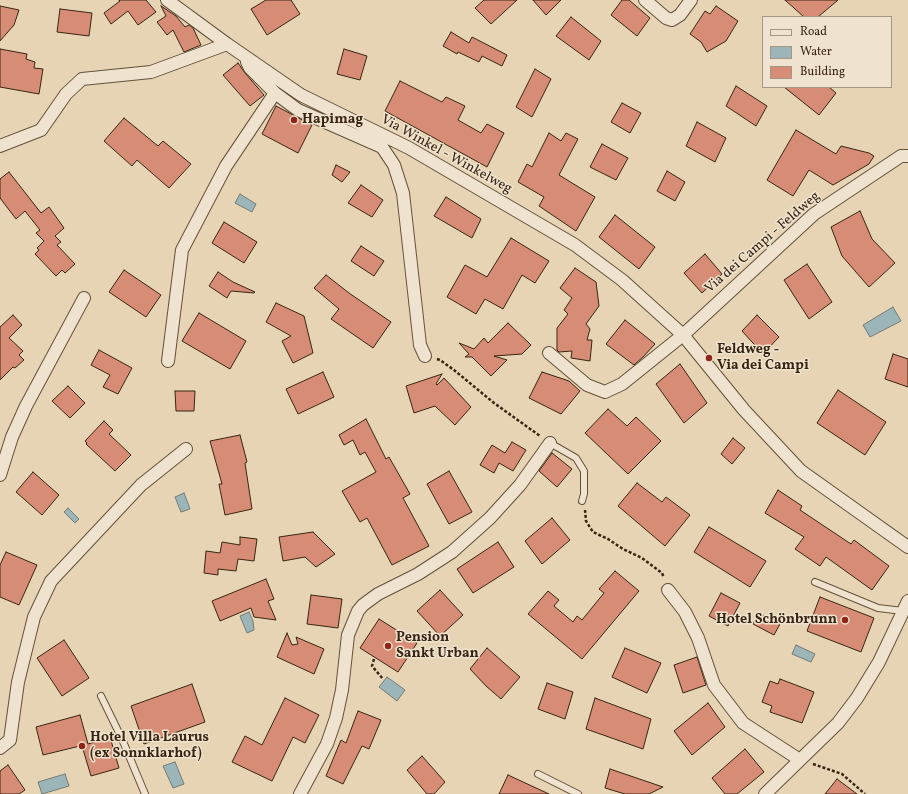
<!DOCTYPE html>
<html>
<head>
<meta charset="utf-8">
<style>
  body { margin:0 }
  #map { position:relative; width:908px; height:794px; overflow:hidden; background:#e6d4b5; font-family:Vollkorn,serif }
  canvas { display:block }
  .legend { position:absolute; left:762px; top:16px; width:130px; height:72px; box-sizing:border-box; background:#efe3cf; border:1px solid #a69783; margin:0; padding:5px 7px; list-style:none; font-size:12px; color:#382511 }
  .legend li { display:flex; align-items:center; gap:8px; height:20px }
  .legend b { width:20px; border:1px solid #a69783 }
</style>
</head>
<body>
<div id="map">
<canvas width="908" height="794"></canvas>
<ul class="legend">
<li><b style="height:5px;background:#efe3cf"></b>Road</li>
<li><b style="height:11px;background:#9cb5b9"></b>Water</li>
<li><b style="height:11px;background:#d78d75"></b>Building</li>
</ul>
</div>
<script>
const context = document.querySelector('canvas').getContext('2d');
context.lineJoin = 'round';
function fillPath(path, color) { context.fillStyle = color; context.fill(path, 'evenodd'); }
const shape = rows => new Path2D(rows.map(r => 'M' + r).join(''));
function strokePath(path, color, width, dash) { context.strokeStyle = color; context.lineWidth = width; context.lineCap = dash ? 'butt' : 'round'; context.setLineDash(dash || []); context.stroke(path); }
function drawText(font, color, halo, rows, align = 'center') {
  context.font = font + ' Vollkorn,serif'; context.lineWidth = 3; context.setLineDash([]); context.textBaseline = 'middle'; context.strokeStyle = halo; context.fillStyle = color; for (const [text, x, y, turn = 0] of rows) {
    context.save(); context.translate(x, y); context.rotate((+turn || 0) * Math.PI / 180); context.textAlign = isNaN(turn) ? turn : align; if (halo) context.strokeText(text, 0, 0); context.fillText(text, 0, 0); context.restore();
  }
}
const water = shape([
  [240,194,256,204,252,212,235,203,240,194],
  [893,307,901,321,870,337,863,325,893,307],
  [184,493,190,509,181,512,175,497,184,493],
  [68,508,79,519,75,523,64,512,68,508],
  [249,612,253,621,254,630,247,633,240,616,249,612],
  [796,645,815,654,811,662,792,654,796,645],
  [387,677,405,690,397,701,379,687,387,677],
  [175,762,184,784,173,788,163,766,175,762],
  [65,774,69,786,42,794,38,782,65,774]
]);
const building = shape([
  [119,0,146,0,156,12,138,25,128,11,111,24,104,13,120,1,119,0],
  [266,0,291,0,300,14,267,35,251,9,266,0],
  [484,0,517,0,491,24,475,8,484,0],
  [533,0,561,0,546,15,533,0],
  [622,0,629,0,650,18,637,36,611,15,622,0],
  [785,0,838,0,818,17,804,17,785,0],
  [0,6,19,10,14,25,0,41,0,6],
  [161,6,176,16,185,27,189,25,193,28,201,45,184,52,173,30,167,35,157,22,166,16,161,6],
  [716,6,738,21,726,41,707,52,701,42,690,34,705,11,710,14,716,6],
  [60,9,92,13,89,36,57,32,60,9],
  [571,17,601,41,589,60,556,36,571,17],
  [451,32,469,43,472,37,507,55,502,66,482,56,479,62,458,52,457,54,443,46,451,32],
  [0,49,27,54,26,59,35,62,34,68,43,69,39,94,0,87,0,49],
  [344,49,367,56,360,80,337,74,344,49],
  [238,63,245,73,264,95,250,106,223,75,238,63],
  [535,69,551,79,532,117,516,107,535,69],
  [400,81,442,102,446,97,465,106,458,120,481,133,487,124,504,133,487,167,385,111,400,81],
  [736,86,767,106,756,126,726,106,736,86],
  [784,87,829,87,836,93,819,115,784,87],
  [622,103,641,113,630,133,611,122,622,103],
  [276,106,312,125,298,153,262,134,276,106],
  [124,118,158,146,163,141,191,164,169,188,137,160,132,166,104,141,124,118],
  [697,122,726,138,715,162,686,146,697,122],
  [796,130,836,154,841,146,869,153,874,156,869,164,833,185,809,170,793,196,767,180,796,130],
  [549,133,561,141,566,133,578,139,559,175,595,197,576,231,539,206,544,197,518,182,527,164,532,167,549,133],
  [602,144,628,158,616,180,590,167,602,144],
  [336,165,350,172,342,182,332,175,336,165],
  [667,171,685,182,675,201,657,191,667,171],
  [9,172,41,213,49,207,64,228,55,236,61,242,57,245,75,264,65,273,62,270,56,276,35,254,39,250,37,248,44,241,36,233,40,230,25,211,16,219,0,198,0,179,9,172],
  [361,185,383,200,372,217,348,203,361,185],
  [446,197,481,219,472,238,434,216,446,197],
  [860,211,872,239,895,263,869,287,842,256,831,227,860,211],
  [615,215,655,247,639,269,599,237,615,215],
  [224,222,257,242,244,263,212,243,224,222],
  [511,238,549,261,535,283,522,275,503,309,485,299,476,314,447,297,465,265,487,277,511,238],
  [361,246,384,261,374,276,351,261,361,246],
  [705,254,722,274,702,293,684,273,705,254],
  [807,264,832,302,809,319,784,280,807,264],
  [575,268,596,282,599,306,586,324,590,329,587,340,592,340,590,361,571,358,572,351,559,352,557,350,557,328,568,314,564,310,572,298,560,288,575,268],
  [124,270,161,295,146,317,109,292,124,270],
  [218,272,233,282,255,292,254,293,231,291,227,298,209,286,218,272],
  [326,275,349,293,391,322,373,348,331,319,339,309,314,288,326,275],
  [276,303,304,316,313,353,293,363,282,341,291,336,266,322,276,303],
  [199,313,246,341,230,369,182,341,199,313],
  [13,315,22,325,9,338,23,351,19,355,24,360,15,368,13,367,0,380,0,327,13,315],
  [757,315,779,337,763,354,742,331,757,315],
  [625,320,655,344,644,356,634,365,606,344,625,320],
  [508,323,531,345,522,354,494,356,507,360,491,376,472,357,465,357,469,354,459,343,474,349,484,338,488,343,508,323],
  [99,350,132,368,118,394,103,387,110,375,91,365,99,350],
  [893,354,908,359,908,387,885,379,893,354],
  [680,364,707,403,684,423,656,384,680,364],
  [323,372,334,397,298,414,286,389,323,372],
  [542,372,569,381,580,391,561,414,529,398,542,372],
  [442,374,436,384,437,385,444,378,471,407,455,425,435,406,414,413,406,386,442,374],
  [68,386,85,403,70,418,52,401,68,386],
  [838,390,886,422,865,455,817,423,838,390],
  [175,391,195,391,194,411,176,411,175,391],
  [608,409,627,426,636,417,661,441,628,474,585,433,608,409],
  [366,419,386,459,389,457,410,494,403,498,429,546,392,565,367,518,360,522,342,491,376,472,365,452,360,455,353,440,344,445,339,435,366,419],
  [104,421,113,430,109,434,131,455,115,471,86,444,87,443,85,441,104,421],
  [240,435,247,462,245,463,252,509,225,515,219,484,222,484,210,441,240,435],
  [733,438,745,448,732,464,721,454,733,438],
  [512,442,526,450,513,471,499,463,494,473,480,465,492,445,505,453,512,442],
  [552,453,572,469,557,487,539,471,552,453],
  [449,471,472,512,449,524,427,484,449,471],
  [33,472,59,495,42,515,16,492,33,472],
  [637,483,662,502,666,497,690,515,665,546,618,506,637,483],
  [778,490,802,506,800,510,851,544,854,540,889,566,872,590,826,557,820,566,795,549,804,537,765,513,778,490],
  [552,518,570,540,542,564,525,541,552,518],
  [709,527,766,561,750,587,694,552,709,527],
  [313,532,335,554,316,567,305,557,283,561,279,537,313,532],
  [240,537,257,539,254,561,238,559,236,571,218,569,218,575,204,573,206,551,220,553,222,542,240,545,240,537],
  [498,542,514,567,473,593,457,569,498,542],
  [6,552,37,565,19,605,0,597,0,565,6,552],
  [615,571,639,591,582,659,528,614,548,591,559,600,554,606,573,622,577,616,582,620,604,593,599,589,615,571],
  [266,579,274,599,268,601,276,620,254,617,251,608,220,621,212,601,266,579],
  [440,590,463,615,440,636,417,611,440,590],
  [721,593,740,603,728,626,709,616,721,593],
  [311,595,342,599,338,628,307,624,311,595],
  [820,597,874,618,861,652,807,631,820,597],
  [759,613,780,624,774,635,753,624,759,613],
  [379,619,417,643,398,672,360,648,379,619],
  [287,633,292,645,298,644,296,637,324,649,314,674,277,657,287,633],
  [64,640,89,678,62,696,37,658,64,640],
  [487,648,520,677,501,699,486,686,470,669,487,648],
  [625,648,661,663,647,693,612,677,625,648],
  [697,657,706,685,683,693,674,665,697,657],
  [780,679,814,692,802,723,770,712,772,706,762,702,770,681,778,684,780,679],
  [547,683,573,692,565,719,538,709,547,683],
  [192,684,205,722,144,744,131,706,192,684],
  [285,698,319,715,305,743,293,737,272,781,232,762,245,736,262,745,285,698],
  [595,698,651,719,643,749,586,729,595,698],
  [708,703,725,727,692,755,674,731,708,703],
  [358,711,381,720,369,749,362,746,343,784,326,776,341,740,346,743,358,711],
  [80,715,88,744,110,737,119,768,91,776,82,746,84,745,43,755,36,727,80,715],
  [745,749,764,772,737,794,725,794,712,778,745,749],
  [422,756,445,782,434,794,427,794,407,770,422,756],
  [8,765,25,790,19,794,0,794,0,771,8,765],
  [610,769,663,787,649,794,625,794,605,788,610,769],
  [508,775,549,794,499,794,508,775],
  [837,779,857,794,825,794,837,779]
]);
const path = shape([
  [437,359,440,360,454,370,494,403,540,436],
  [585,510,586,521,593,532,608,539,623,549,642,558,662,573,664,578],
  [374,659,372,666,383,679],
  [813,764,842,774,865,794]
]);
const lane = shape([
  [550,443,576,458,584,471,584,494,582,501],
  [815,582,878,608,903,611],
  [101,696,122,739,145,794],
  [538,774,578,794]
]);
const street = shape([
  [167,0,227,44,301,95,409,148,575,245,622,280,683,335,744,410,801,471,908,547],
  [645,0,666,18,672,20,680,15,691,0],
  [247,62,250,68,275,93,298,110,382,147,394,165,403,193,420,345,425,356],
  [0,146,41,130,66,94,82,79,151,72,227,44],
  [549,353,587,385,605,392,622,384,683,335,814,214,901,156,908,156],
  [168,361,182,250,226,166,275,93],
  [0,475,12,437,26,406,84,298],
  [668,590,685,612,698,638,714,685,743,723,800,760],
  [0,748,10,740,18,682,34,617,51,581,141,485,186,449],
  [300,794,327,744,336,718,342,690,348,635,358,611,363,605,378,594,418,574,452,552,490,518,520,485,550,443],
  [765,794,838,723,857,698,879,662,908,601]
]);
const markers = [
  [294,120,4,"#8f2418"],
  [709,358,4,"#8f2418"],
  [845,620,4,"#8f2418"],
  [388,646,4,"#8f2418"],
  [82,746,4,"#8f2418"]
];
const poiNames = [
  ["Hapimag",302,120],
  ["Feldweg -",717,350],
  ["Via dei Campi",717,366],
  ["Hotel Schönbrunn",837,620,"right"],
  ["Pension",396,638],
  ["Sankt Urban",396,654],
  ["Hotel Villa Laurus",90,738],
  ["(ex Sonnklarhof)",90,754]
];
const streetNames = [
  ["Via Winkel - Winkelweg",446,155,29],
  ["Via dei Campi - Feldweg",763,243,-41]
];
fillPath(water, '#9cb5b9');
strokePath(water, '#747b76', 1);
fillPath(building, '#d78d75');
strokePath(building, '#382511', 1);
strokePath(lane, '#64513a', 8);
strokePath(street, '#64513a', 14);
strokePath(path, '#382511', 2.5, [3, 2]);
strokePath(lane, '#efe3cf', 6);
strokePath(street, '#efe3cf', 12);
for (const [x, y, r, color] of markers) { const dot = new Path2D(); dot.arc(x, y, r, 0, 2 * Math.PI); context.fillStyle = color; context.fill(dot); strokePath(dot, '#efe3cf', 1.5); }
drawText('bold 14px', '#382511', '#efe3cf', poiNames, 'left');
drawText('14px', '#382511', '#efe3cf', streetNames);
</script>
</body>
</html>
